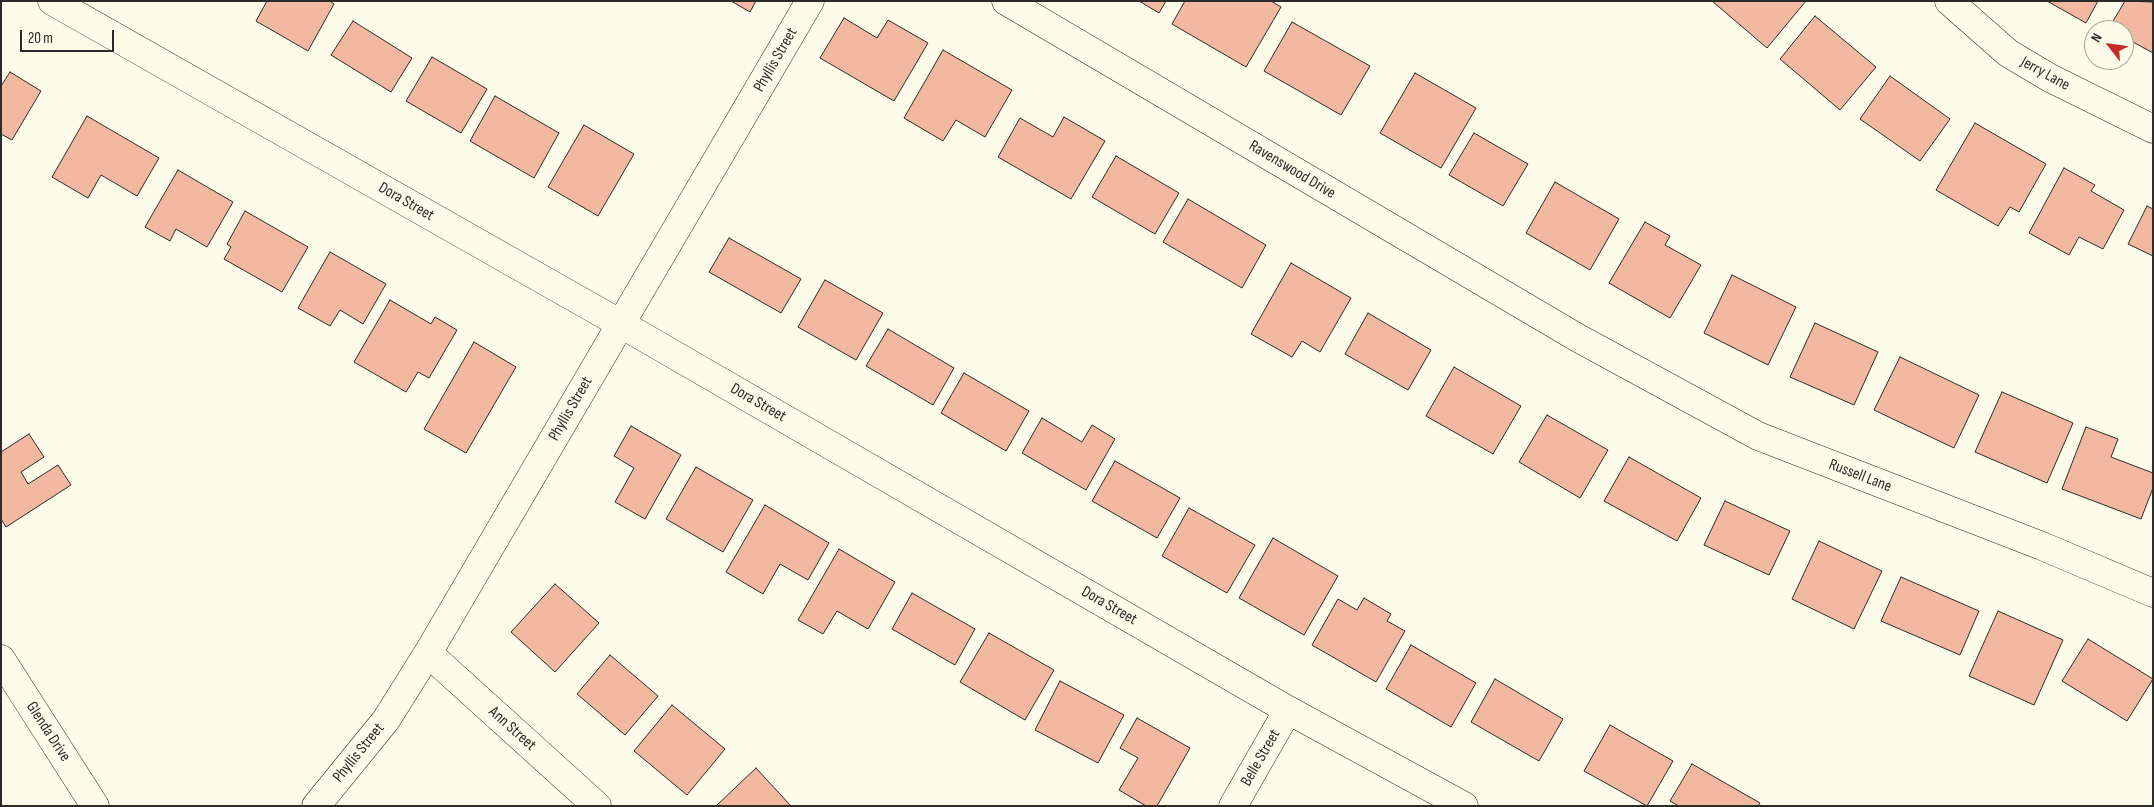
<!DOCTYPE html>
<html>
<head>
<meta charset="utf-8">
<style>
  body { margin:0 }
  #map { position:relative; width:2154px; height:807px; overflow:hidden; background:#fdfbea; font-family:"Sofia Sans Condensed",sans-serif }
  canvas { display:block }
  .frame { position:absolute; inset:0; border:2px solid #2b2b2b; pointer-events:none }
  .north { position:absolute; left:2084px; top:20px; width:50px; height:50px; box-sizing:border-box; background:#fdfbea; border:1px solid #a9a89e; border-radius:50%; rotate:300deg; font-size:14px; font-weight:700; line-height:20px; text-align:center; color:#2b2b2b }
  .north::after { content:''; display:block; margin:auto; width:18px; height:22px; background:#c62828; clip-path:polygon(50% 0,100% 100%,50% 72%,0 100%) }
  .scale { position:absolute; left:20px; top:30px; width:94px; height:22px; box-sizing:border-box; border:2px solid #2b2b2b; border-top:0; padding-left:6px; font-size:15px; line-height:18px; white-space:nowrap; color:#2b2b2b; -webkit-text-stroke:4px #fdfbea; paint-order:stroke }
</style>
</head>
<body>
<div id="map">
<canvas width="2154" height="807"></canvas>
<div class="frame"></div>
<div class="north">N</div>
<div class="scale">20 m</div>
</div>
<script>
const context = document.querySelector('canvas').getContext('2d');
context.lineJoin = 'round';
function fillPath(path, color) { context.fillStyle = color; context.fill(path, 'evenodd'); }
const shape = rows => new Path2D(rows.map(r => 'M' + r).join(''));
function strokePath(path, color, width, dash) { context.strokeStyle = color; context.lineWidth = width; context.lineCap = dash ? 'butt' : 'round'; context.setLineDash(dash || []); context.stroke(path); }
function drawText(font, color, halo, rows, align = 'center') {
  context.font = font + ' "Sofia Sans Condensed",sans-serif'; context.lineWidth = 4; context.setLineDash([]); context.textBaseline = 'middle'; context.strokeStyle = halo; context.fillStyle = color; for (const [text, x, y, turn = 0] of rows) {
    context.save(); context.translate(x, y); context.rotate((+turn || 0) * Math.PI / 180); context.textAlign = isNaN(turn) ? turn : align; if (halo) context.strokeText(text, 0, 0); context.fillText(text, 0, 0); context.restore();
  }
}
const building = shape([
  [267,1,330,1,334,4,308,51,256,21,267,1],
  [731,1,756,1,750,12,731,1],
  [1139,1,1166,1,1159,13,1139,1],
  [1185,1,1271,1,1281,7,1246,67,1172,24,1185,1],
  [1712,1,1806,1,1767,48,1712,1],
  [2047,1,2098,1,2086,23,2047,1],
  [2125,1,2153,2,2153,53,2124,37,2124,30,2109,28,2125,1],
  [1815,16,1876,67,1840,110,1780,59,1815,16],
  [844,18,877,38,888,20,928,43,894,101,820,58,844,18],
  [353,21,412,58,391,92,331,55,353,21],
  [1292,22,1370,66,1341,115,1264,71,1292,22],
  [943,50,1012,90,985,137,956,120,943,141,904,118,943,50],
  [432,57,487,89,461,133,406,101,432,57],
  [10,72,41,91,12,140,1,134,1,86,10,72],
  [1415,73,1476,108,1441,168,1380,133,1415,73],
  [1890,76,1950,119,1920,161,1860,119,1890,76],
  [495,96,559,133,534,178,470,141,495,96],
  [87,116,159,158,137,196,101,175,88,198,52,177,87,116],
  [1064,117,1105,141,1071,199,998,157,1020,118,1053,137,1064,117],
  [1975,123,2046,164,2019,212,2010,207,1998,226,1936,190,1975,123],
  [584,125,634,154,598,216,548,187,584,125],
  [1474,133,1528,164,1503,206,1449,175,1474,133],
  [1116,156,1179,193,1155,234,1092,197,1116,156],
  [2064,168,2095,185,2091,191,2124,210,2103,249,2079,237,2069,255,2029,233,2064,168],
  [178,170,233,202,207,247,176,229,170,241,145,227,178,170],
  [1555,182,1619,219,1590,270,1526,233,1555,182],
  [1188,199,1266,245,1242,288,1163,242,1188,199],
  [2147,206,2153,209,2153,256,2128,244,2147,206],
  [245,211,308,247,282,292,224,259,231,247,227,244,245,211],
  [1645,222,1670,236,1665,245,1701,265,1670,318,1609,283,1645,222],
  [729,238,801,279,781,313,709,272,729,238],
  [330,252,386,284,363,324,340,310,330,326,298,308,330,252],
  [1291,263,1351,298,1320,352,1302,341,1292,357,1251,334,1291,263],
  [1732,275,1796,307,1768,365,1704,333,1732,275],
  [825,280,883,313,856,360,798,327,825,280],
  [390,300,431,324,435,317,457,330,429,378,418,372,406,392,354,362,390,300],
  [1368,313,1431,350,1408,390,1345,354,1368,313],
  [1815,323,1878,352,1854,405,1790,377,1815,323],
  [888,329,954,368,933,405,866,366,888,329],
  [474,342,516,367,466,453,424,429,474,342],
  [1900,357,1979,395,1954,448,1874,410,1900,357],
  [1454,367,1521,406,1493,454,1426,416,1454,367],
  [964,373,1029,411,1006,451,941,413,964,373],
  [2002,392,2073,423,2047,483,1975,452,2002,392],
  [1547,415,1608,450,1580,498,1519,462,1547,415],
  [1042,418,1082,442,1092,425,1115,439,1086,490,1022,453,1042,418],
  [631,426,681,455,645,519,615,502,634,468,614,456,631,426],
  [2086,427,2118,439,2111,457,2153,473,2153,488,2141,519,2062,489,2086,427],
  [29,434,44,457,21,472,28,484,58,465,71,485,6,527,1,519,1,452,29,434],
  [1629,457,1701,498,1677,541,1604,501,1629,457],
  [1115,461,1180,498,1157,538,1092,501,1115,461],
  [696,467,753,500,723,552,666,519,696,467],
  [1725,501,1790,531,1769,575,1704,545,1725,501],
  [765,505,829,543,808,580,780,564,763,594,726,572,765,505],
  [1189,508,1255,545,1227,593,1162,556,1189,508],
  [1273,538,1338,576,1304,635,1239,598,1273,538],
  [1819,541,1882,571,1854,629,1792,599,1819,541],
  [839,549,895,582,868,629,837,611,823,634,798,620,839,549],
  [1901,577,1979,611,1960,655,1881,621,1901,577],
  [555,584,599,623,555,672,511,632,555,584],
  [912,593,975,629,955,665,892,629,912,593],
  [1364,598,1391,614,1387,621,1405,631,1376,682,1312,645,1338,599,1357,610,1364,598],
  [1998,611,2063,640,2034,705,1969,676,1998,611],
  [989,633,1054,670,1025,720,960,682,989,633],
  [2088,639,2153,679,2127,721,2062,681,2088,639],
  [1411,645,1476,683,1451,727,1386,689,1411,645],
  [610,655,658,696,625,735,577,694,610,655],
  [1495,679,1563,719,1539,761,1471,722,1495,679],
  [1060,681,1124,715,1098,763,1035,730,1060,681],
  [672,705,725,749,687,795,634,751,672,705],
  [1137,718,1190,748,1157,806,1146,806,1119,790,1138,758,1120,748,1137,718],
  [1610,725,1673,761,1647,806,1584,771,1610,725],
  [1692,764,1760,803,1758,806,1679,806,1670,801,1692,764],
  [756,768,791,806,716,806,756,768]
]);
const minor = shape([
  [52,1,621,324,1288,710,1464,806],
  [1006,1,1578,338,1758,436,2042,546,2153,593],
  [1949,1,2008,53,2050,78,2153,129],
  [428,653,597,806],
  [1,659,95,806],
  [316,806,386,720,428,653,810,1],
  [1233,806,1288,710]
]);
const streetNames = [
  ["Phyllis Street",776,60,-60],
  ["Jerry Lane",2045,74,29],
  ["Ravenswood Drive",1292,170,31],
  ["Dora Street",406,202,30],
  ["Dora Street",758,403,30],
  ["Phyllis Street",571,409,-60],
  ["Russell Lane",1860,476,21],
  ["Dora Street",1109,606,30],
  ["Ann Street",512,729,42],
  ["Glenda Drive",48,732,57],
  ["Phyllis Street",359,753,-51],
  ["Belle Street",1261,758,-60]
];
fillPath(building, '#f2b8a0');
strokePath(building, '#2b2b2b', 1);
strokePath(minor, '#2b2b2b', 29);
strokePath(minor, '#fdfbea', 28);
drawText('16px', '#2b2b2b', '#fdfbea', streetNames);
</script>
</body>
</html>
